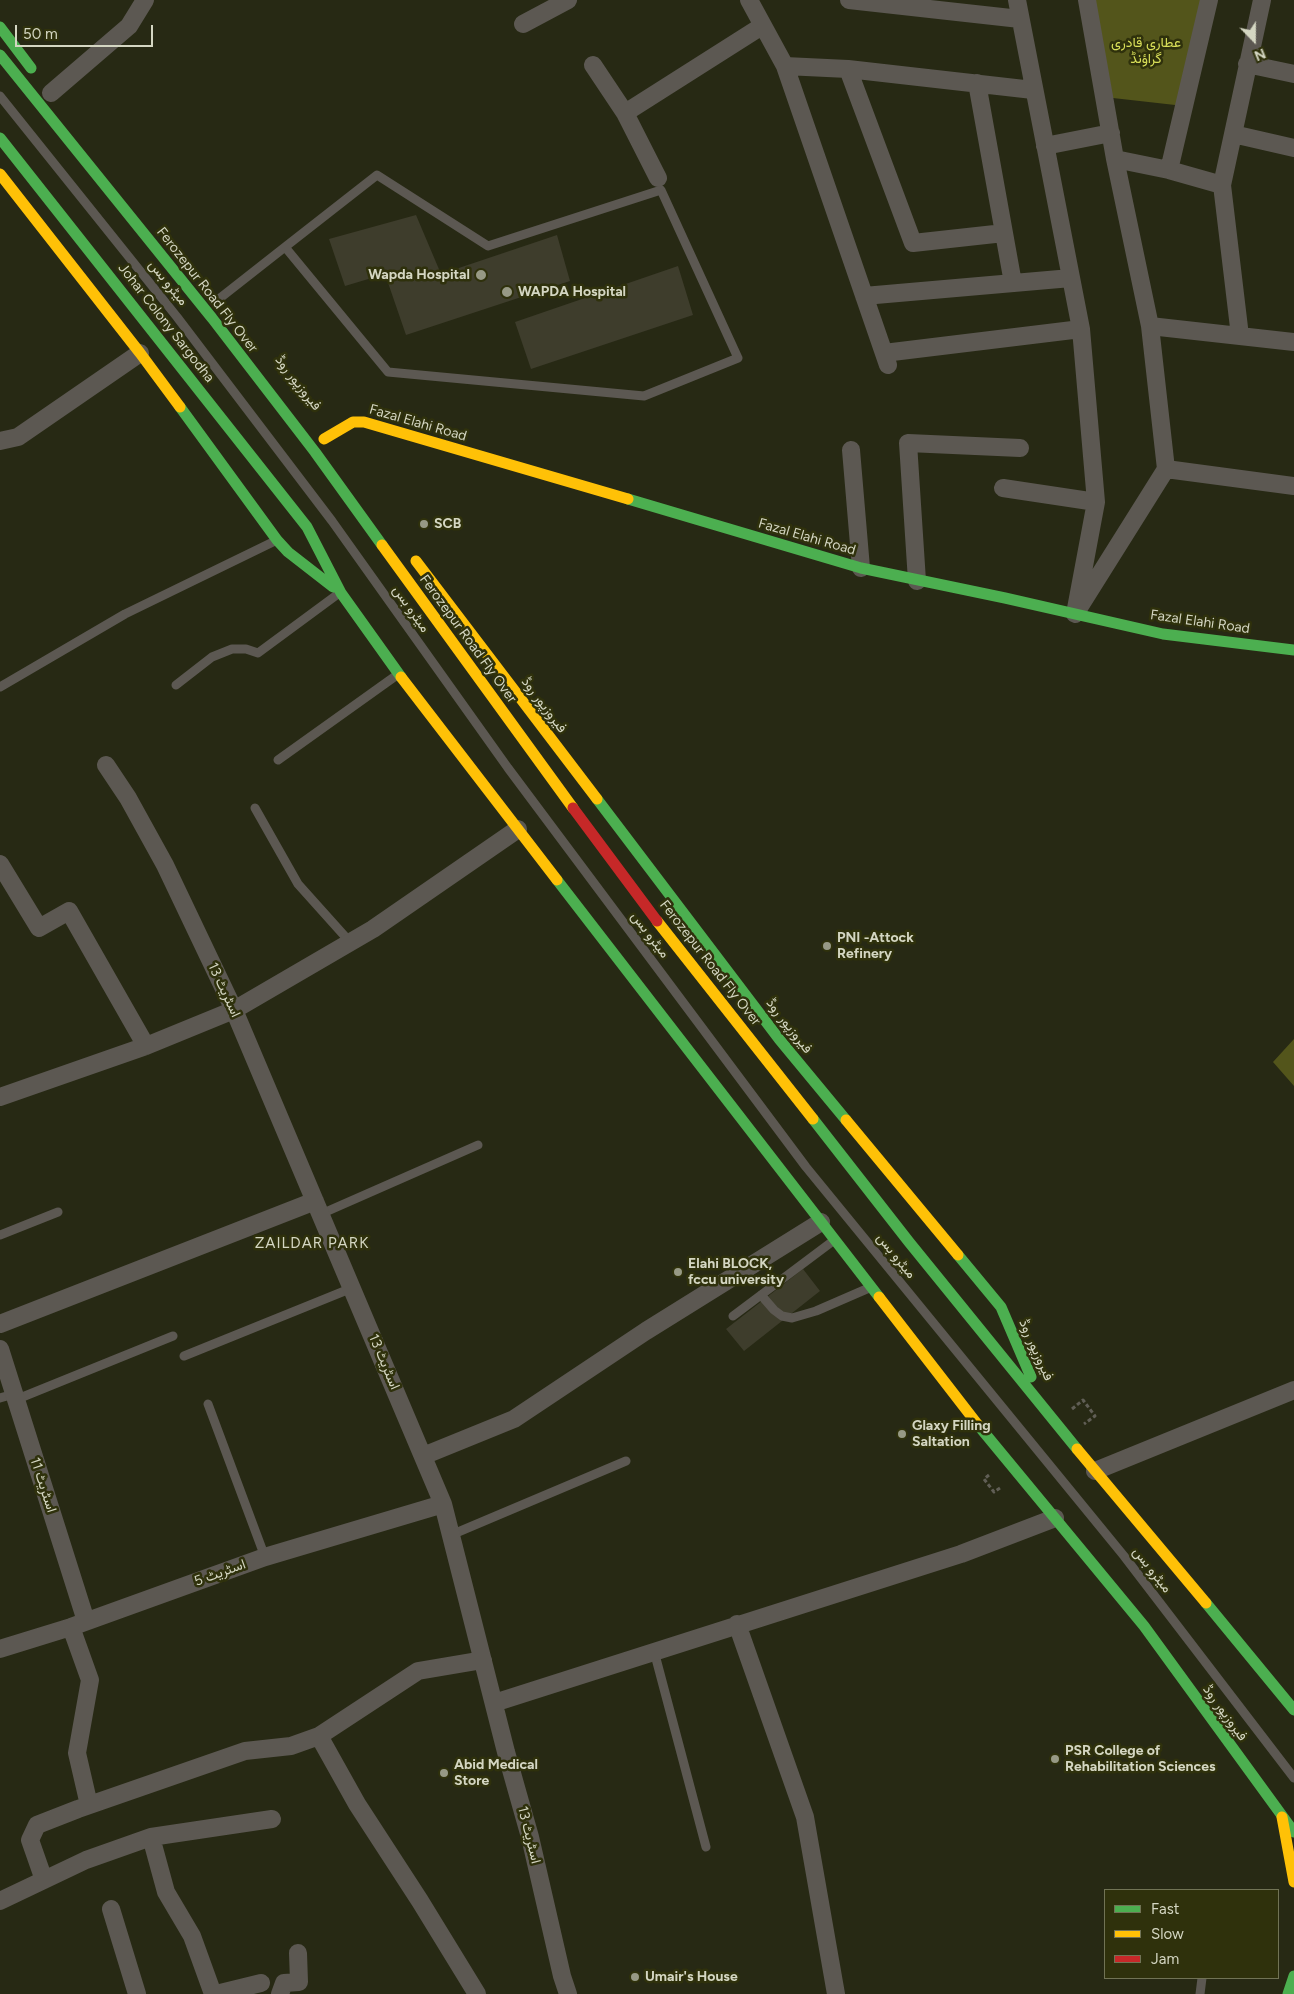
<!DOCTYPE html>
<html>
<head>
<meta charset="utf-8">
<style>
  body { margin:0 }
  #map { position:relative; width:1294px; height:1994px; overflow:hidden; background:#272914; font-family:Figtree,sans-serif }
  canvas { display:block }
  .legend { position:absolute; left:1104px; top:1889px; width:175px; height:90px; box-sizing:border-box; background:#2f310c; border:1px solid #717355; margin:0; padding:6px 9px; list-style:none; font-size:15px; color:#d4d6c2 }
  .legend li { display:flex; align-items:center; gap:10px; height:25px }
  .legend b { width:25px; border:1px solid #717355 }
  .north { position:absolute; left:1229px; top:15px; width:50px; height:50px; -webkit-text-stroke:4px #2f310c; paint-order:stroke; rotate:158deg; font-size:14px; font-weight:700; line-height:20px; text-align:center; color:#d4d6c2 }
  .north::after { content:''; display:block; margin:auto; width:18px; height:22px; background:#d4d6c2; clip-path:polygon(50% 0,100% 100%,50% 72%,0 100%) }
  .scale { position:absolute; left:15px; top:25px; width:138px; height:22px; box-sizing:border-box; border:2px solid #d4d6c2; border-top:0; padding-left:6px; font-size:15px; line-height:18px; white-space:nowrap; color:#d4d6c2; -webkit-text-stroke:4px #2f310c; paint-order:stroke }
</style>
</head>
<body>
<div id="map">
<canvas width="1294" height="1994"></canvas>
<ul class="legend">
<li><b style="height:6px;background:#4caf50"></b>Fast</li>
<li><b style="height:6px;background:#ffc107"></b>Slow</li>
<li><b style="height:6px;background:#c62828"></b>Jam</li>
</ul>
<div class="north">N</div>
<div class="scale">50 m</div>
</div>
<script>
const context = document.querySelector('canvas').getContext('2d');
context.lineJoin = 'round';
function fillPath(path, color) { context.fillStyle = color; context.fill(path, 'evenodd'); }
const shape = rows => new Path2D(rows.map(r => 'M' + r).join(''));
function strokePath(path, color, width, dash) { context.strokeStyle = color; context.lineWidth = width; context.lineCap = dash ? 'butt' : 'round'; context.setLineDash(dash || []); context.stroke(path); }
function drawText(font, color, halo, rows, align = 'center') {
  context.font = font + ' Figtree,Vazirmatn,sans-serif'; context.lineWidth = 5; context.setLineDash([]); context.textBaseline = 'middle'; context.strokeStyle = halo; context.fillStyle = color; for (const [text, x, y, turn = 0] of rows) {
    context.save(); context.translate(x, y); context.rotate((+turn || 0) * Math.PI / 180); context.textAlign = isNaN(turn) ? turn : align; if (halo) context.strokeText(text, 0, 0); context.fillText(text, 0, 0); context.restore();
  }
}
const green = shape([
  [1087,0,1209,0,1184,106,1104,97],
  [1294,1039,1294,1086,1273,1062]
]);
const building = shape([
  [416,215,441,274,557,235,570,281,406,335,385,274,345,286,329,239],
  [678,266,693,315,531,369,515,322],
  [803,1269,820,1291,744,1351,726,1329]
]);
const path = shape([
  [1072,1409,1083,1400,1095,1416,1084,1424],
  [989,1475,984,1479,994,1492,1000,1488]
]);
const lane = shape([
  [0,96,177,317,332,521,508,768,806,1167,1124,1556,1294,1778],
  [215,302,285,247,388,372,644,396,738,358,661,190,488,246,377,175,285,247],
  [176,685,212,657,232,649,246,649,258,653,338,594],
  [0,687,125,614,275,541],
  [278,760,397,675],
  [255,808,298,884,350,942],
  [321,1214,478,1145],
  [0,1235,58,1212],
  [761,1295,774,1310,782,1316,792,1318,816,1311,869,1288],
  [733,1316,833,1241],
  [184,1356,352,1288],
  [0,1398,14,1394],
  [15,1400,173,1336],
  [208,1404,265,1557],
  [451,1535,626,1461],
  [654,1651,706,1847],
  [1200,1994,1202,1978]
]);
const street = shape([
  [749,0,785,66,888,365],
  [849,0,1020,19],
  [1017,0,1081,329,1096,502,1075,614,1166,469,1150,326,1115,159,1169,170,1209,0],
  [1087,0,1115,159],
  [523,24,568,0],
  [1247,64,1294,74],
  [593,65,625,113,658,178],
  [785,66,848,69,1033,90],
  [848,69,913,243,1004,233],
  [977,83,1013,283],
  [51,93,129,26,145,0],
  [625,113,762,26],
  [1233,134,1294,148],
  [1045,146,1111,133],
  [1169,170,1222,185],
  [864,296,1071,278],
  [1150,326,1294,342],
  [1240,336,1222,185,1262,0],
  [884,353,1081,329],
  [0,441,18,437,140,353],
  [851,450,861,568],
  [1166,469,1294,486],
  [1003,488,1096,502],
  [917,581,908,443,1020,448],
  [106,765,128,798,165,865,234,1010,443,1504,506,1752,530,1837,562,1976,568,1994],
  [0,864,39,928,69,911,146,1046],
  [0,1097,146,1046,234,1010,373,929,518,829],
  [0,1324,315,1201],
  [0,1349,86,1621],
  [423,1456,514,1419,646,1331,821,1222],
  [1095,1471,1294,1390],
  [737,1624,805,1817,836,1994],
  [71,1627,90,1680,77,1753,89,1805],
  [0,1649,71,1627,265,1557,443,1504],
  [494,1703,961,1554,1055,1518],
  [319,1736,357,1804,420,1901,477,1994],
  [151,1837,166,1892,192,1936,213,1994],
  [44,1880,30,1840,37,1825,78,1809,245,1751,291,1746,319,1736,418,1671,483,1660],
  [0,1901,86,1860,151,1837,272,1819],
  [111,1909,137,1994],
  [216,1994,261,1983],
  [280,1994,284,1983,299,1982,298,1953]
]);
const fast = shape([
  [0,27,31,68],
  [0,55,212,318,315,452,382,545],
  [0,138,307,527,341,593,401,677],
  [180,407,277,540,288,552,333,587],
  [628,499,861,568,1005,598,1163,634,1294,650],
  [597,799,779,1039,846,1120],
  [557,880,879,1297],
  [813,1119,909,1242,1077,1449],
  [958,1255,1001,1307,1031,1377],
  [978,1425,1144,1626,1294,1832],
  [1206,1603,1294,1710],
  [1288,1994,1294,1976]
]);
const slow = shape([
  [0,174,140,353,180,407],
  [324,439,353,422,364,422,628,499],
  [382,545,573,808],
  [416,561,597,799],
  [401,677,557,880],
  [657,921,813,1119],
  [846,1120,958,1255],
  [879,1297,978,1425],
  [1077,1449,1206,1603],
  [1282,1817,1294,1882]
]);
const jam = shape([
  [573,808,657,921]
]);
const markers = [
  [481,275,6,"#979985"],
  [507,292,6,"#979985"],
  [424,524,5,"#979985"],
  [827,946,5,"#979985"],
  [678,1272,5,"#979985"],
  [902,1434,5,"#979985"],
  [1055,1759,5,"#979985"],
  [444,1773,5,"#979985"],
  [635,1977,5,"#979985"]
];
const parkNames = [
  ["عطاری قادری",1146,43],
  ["گراؤنڈ",1146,59]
];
const poiNames = [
  ["Wapda Hospital",470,275,"right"],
  ["WAPDA Hospital",518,292],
  ["SCB",434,524],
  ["PNI -Attock",837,938],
  ["Refinery",837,954],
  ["Elahi BLOCK,",688,1264],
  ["fccu university",688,1280],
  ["Glaxy Filling",912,1426],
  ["Saltation",912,1442],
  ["PSR College of",1065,1751],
  ["Rehabilitation Sciences",1065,1767],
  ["Abid Medical",454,1765],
  ["Store",454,1781],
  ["Umair's House",645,1977]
];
const streetNames = [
  ["میٹرو بس",168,283,51],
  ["Ferozepur Road Fly Over",207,290,52],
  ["Johar Colony Sargodha",166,323,52],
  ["فیروزپور روڈ",298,383,52],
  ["Fazal Elahi Road",418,423,16],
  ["Fazal Elahi Road",807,537,16],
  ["میٹرو بس",411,609,55],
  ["Fazal Elahi Road",1200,622,8],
  ["Ferozepur Road Fly Over",468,639,54],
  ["فیروزپور روڈ",544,705,53],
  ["میٹرو بس",650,935,53],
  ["Ferozepur Road Fly Over",710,963,52],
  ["اسٹریٹ 13",224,990,65],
  ["فیروزپور روڈ",789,1026,52],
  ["میٹرو بس",896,1256,51],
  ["فیروزپور روڈ",1036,1350,66],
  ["اسٹریٹ 13",384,1362,67],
  ["اسٹریٹ 11",43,1485,72],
  ["میٹرو بس",1152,1570,52],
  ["اسٹریٹ 5",220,1573,-20],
  ["فیروزپور روڈ",1225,1713,54],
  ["اسٹریٹ 13",529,1835,76]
];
const neighbourhoodNames = [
  ["ZAILDAR PARK",312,1244]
];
fillPath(green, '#53551b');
fillPath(building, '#3e3d2c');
strokePath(path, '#605e55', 3, [4, 2.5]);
strokePath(lane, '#5c5852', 9);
strokePath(street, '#5c5852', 18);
strokePath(fast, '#4caf50', 11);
strokePath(slow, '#ffc107', 11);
strokePath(jam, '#c62828', 11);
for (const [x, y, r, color] of markers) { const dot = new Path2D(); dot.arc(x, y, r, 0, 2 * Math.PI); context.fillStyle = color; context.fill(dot); strokePath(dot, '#2f310c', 2); }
drawText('14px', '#d9df59', '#2f310c', parkNames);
drawText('bold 14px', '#d4d6c2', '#2f310c', poiNames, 'left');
drawText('14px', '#d4d6c2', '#2f310c', streetNames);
context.letterSpacing = '1px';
drawText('15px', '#d4d6c2', '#2f310c', neighbourhoodNames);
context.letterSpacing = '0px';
</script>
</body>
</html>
